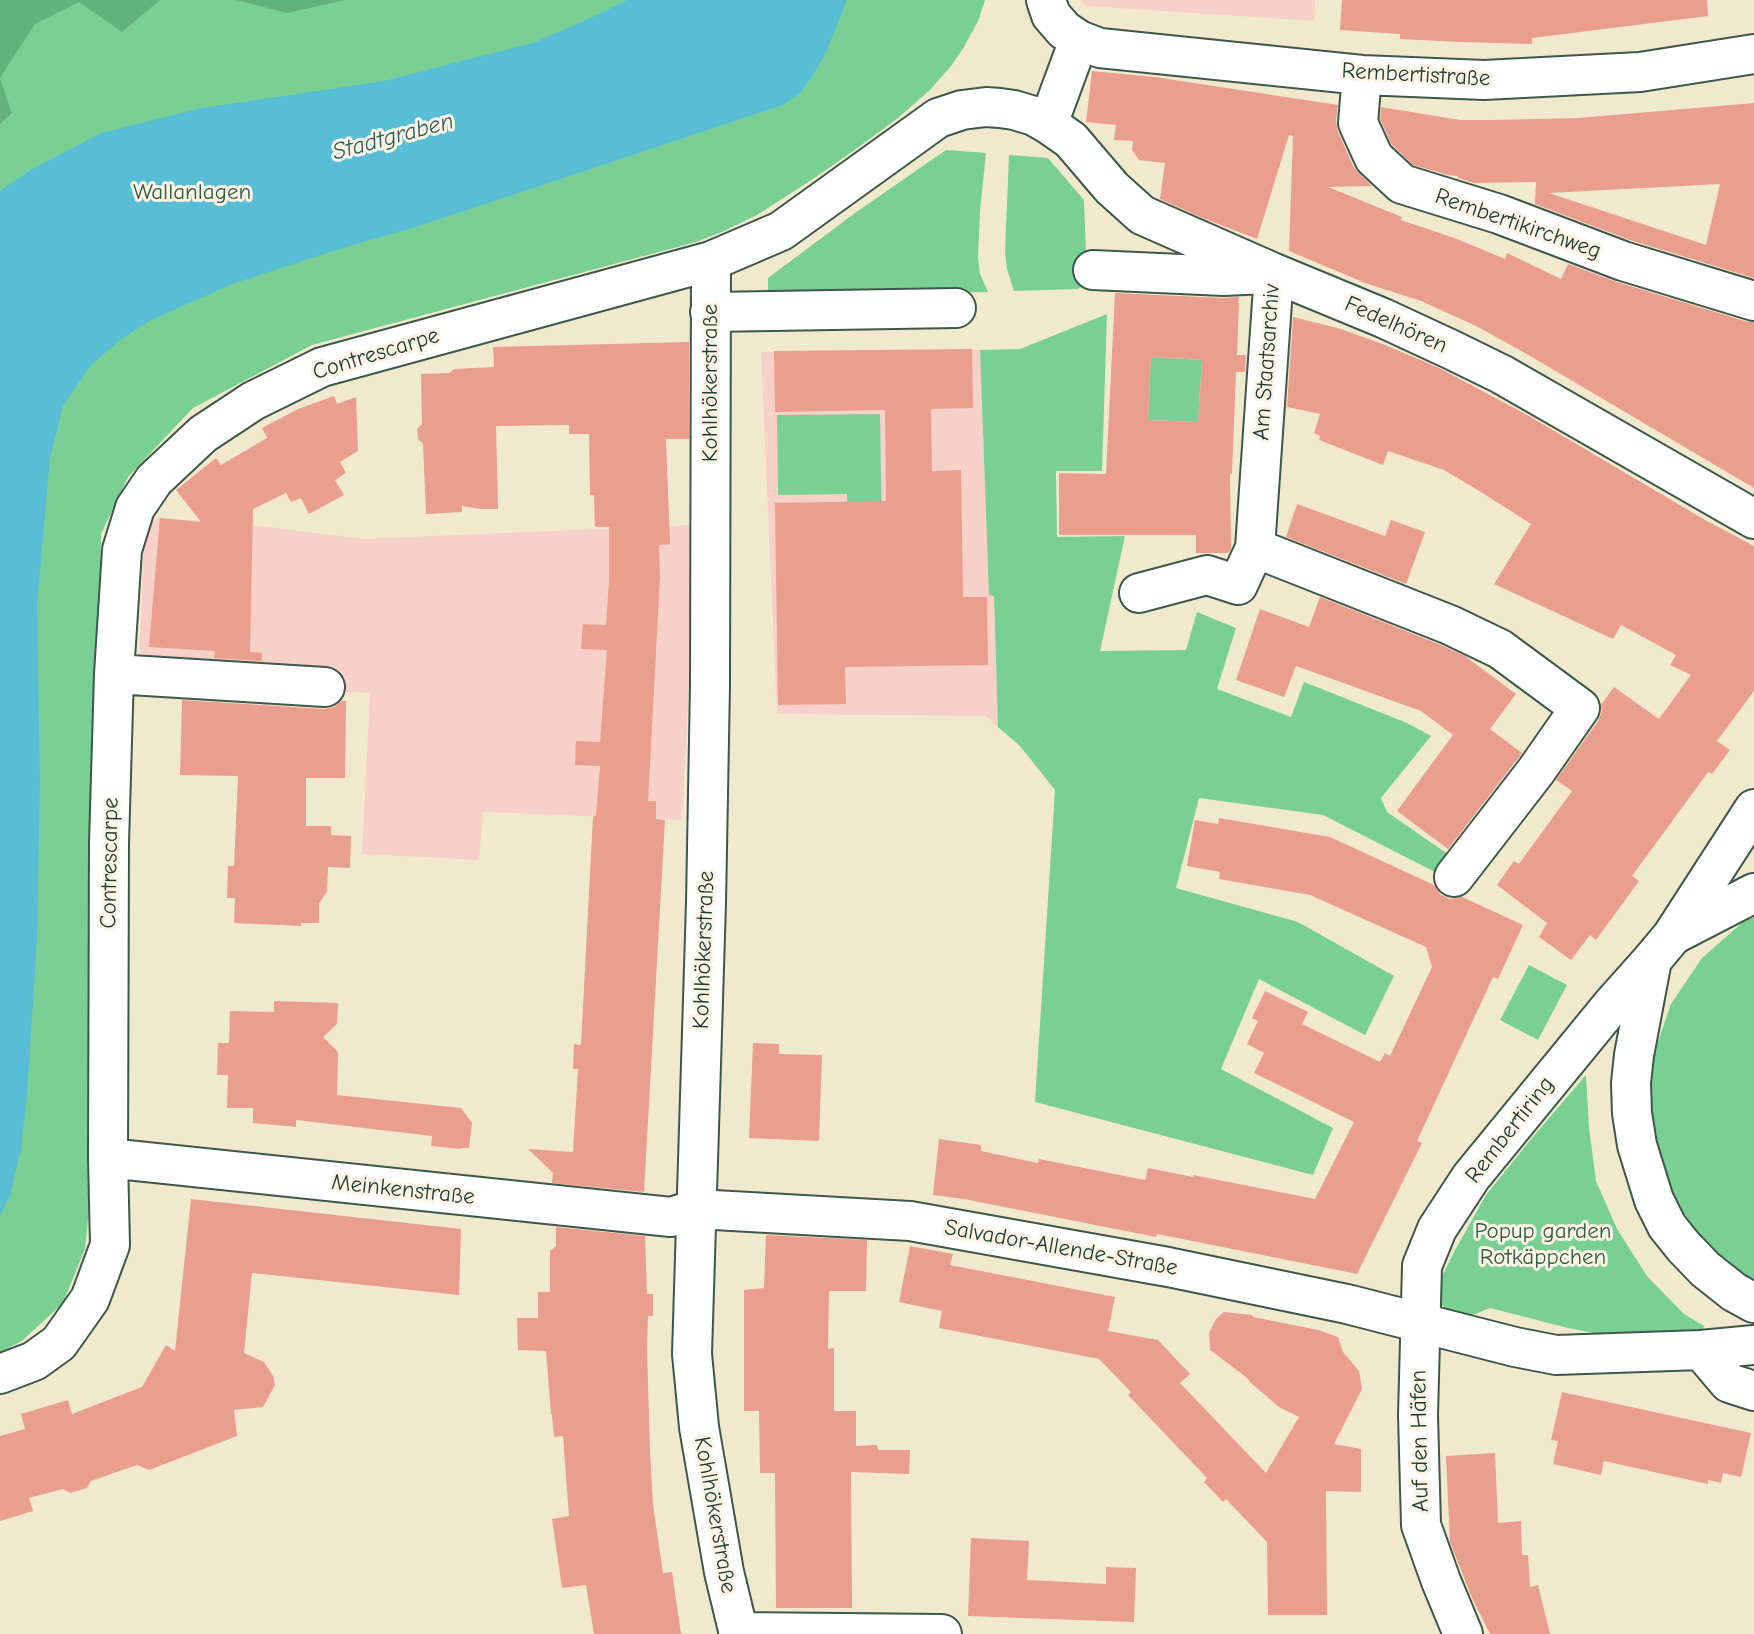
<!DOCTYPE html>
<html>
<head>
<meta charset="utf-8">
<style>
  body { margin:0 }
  canvas { display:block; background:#f1e9ce }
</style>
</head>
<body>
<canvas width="1754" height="1634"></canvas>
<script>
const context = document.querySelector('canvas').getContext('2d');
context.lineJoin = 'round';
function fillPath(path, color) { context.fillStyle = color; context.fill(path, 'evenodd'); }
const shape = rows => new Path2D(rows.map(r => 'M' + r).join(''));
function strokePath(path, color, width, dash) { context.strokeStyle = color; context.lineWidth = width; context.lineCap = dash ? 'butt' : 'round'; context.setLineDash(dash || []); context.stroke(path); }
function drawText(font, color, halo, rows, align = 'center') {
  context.font = font + ' "Comic Neue",sans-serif'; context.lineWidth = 6; context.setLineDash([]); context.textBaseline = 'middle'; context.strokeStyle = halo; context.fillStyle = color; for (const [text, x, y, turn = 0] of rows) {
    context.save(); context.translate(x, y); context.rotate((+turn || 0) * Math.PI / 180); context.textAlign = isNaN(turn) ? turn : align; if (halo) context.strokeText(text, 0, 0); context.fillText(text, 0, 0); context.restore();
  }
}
const built = shape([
  [1080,0,1315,0,1314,21,1087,6],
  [980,350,989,595,994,595,998,727,986,716,777,714,761,352],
  [160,518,252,525,363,539,692,525,689,685,682,820,483,812,479,860,362,854,370,693,138,681,144,541,151,521]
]);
const green = shape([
  [0,0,985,0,978,21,964,47,951,66,930,90,898,118,856,149,813,179,757,215,724,231,696,242,312,345,193,408,128,477,101,534,93,1171,85,1249,63,1303,22,1341,0,1352],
  [946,150,986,153,980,211,978,257,980,274,988,292,768,296,768,278,855,213],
  [1009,155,1048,158,1084,200,1087,280,1078,289,1014,291,1007,269,1005,252],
  [1107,314,1102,471,1056,471,1057,537,1125,536,1100,651,1186,650,1197,612,1236,628,1217,689,1291,717,1304,682,1407,723,1431,736,1381,798,1387,812,1452,857,1439,874,1323,815,1199,798,1176,888,1298,922,1394,976,1365,1035,1259,979,1221,1069,1333,1128,1313,1175,1035,1102,1055,790,1020,746,998,727,994,596,989,595,980,350,1020,349],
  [1151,357,1202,360,1198,422,1148,420],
  [880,414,883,595,850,595,847,494,778,495,777,415],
  [1754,917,1754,1280,1736,1269,1713,1250,1693,1227,1677,1202,1664,1175,1650,1116,1653,1056,1671,1004,1702,958,1743,922],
  [1529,965,1567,985,1538,1040,1500,1020],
  [1586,1075,1589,1128,1596,1181,1617,1229,1647,1276,1684,1314,1704,1326,1702,1333,1626,1339,1568,1328,1490,1308,1470,1316,1451,1315,1439,1301,1440,1280,1454,1252,1486,1195,1532,1138]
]);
const forest = shape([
  [0,0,160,0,122,32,79,2,35,24,0,78],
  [236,0,345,0,287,13],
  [0,79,12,113,0,124]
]);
const water = shape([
  [627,0,847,0,827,50,814,74,800,93,783,105,419,226,336,250,232,284,151,320,120,340,90,366,63,406,50,458,37,605,40,783,37,940,27,1095,21,1148,10,1196,0,1215,0,191,29,171,101,133,202,108,384,81,533,43,595,16]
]);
const building = shape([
  [1342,0,1707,0,1708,16,1532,38,1532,44,1460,42,1400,39,1400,34,1340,30],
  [1092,71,1155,77,1338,105,1336,121,1338,132,1354,168,1372,186,1328,187,1402,217,1401,220,1457,239,1505,259,1507,253,1561,279,1568,264,1617,282,1748,322,1754,322,1754,488,1525,353,1476,326,1421,301,1365,283,1289,251,1293,136,1289,135,1257,239,1205,219,1160,199,1165,163,1139,160,1132,150,1133,141,1114,140,1116,125,1086,122],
  [1754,103,1754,278,1630,240,1535,204,1536,182,1474,183,1458,178,1458,176,1448,175,1413,165,1392,145,1380,119,1381,107,1460,120,1492,120,1579,118],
  [1720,184,1706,245,1549,193],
  [1115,293,1223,298,1239,297,1238,303,1239,303,1237,355,1246,355,1245,372,1236,372,1232,474,1230,474,1231,548,1229,553,1196,553,1196,535,1059,535,1059,473,1106,474],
  [1151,357,1202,360,1198,422,1148,420],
  [1293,317,1341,329,1385,345,1439,368,1529,416,1705,520,1754,546,1754,691,1717,741,1730,750,1712,774,1708,772,1632,876,1639,881,1596,940,1590,935,1571,960,1539,937,1547,923,1497,885,1514,861,1519,864,1572,791,1556,780,1598,721,1602,711,1601,705,1614,687,1659,719,1691,675,1670,665,1676,655,1621,625,1613,639,1494,584,1531,524,1481,492,1444,470,1388,451,1383,465,1319,440,1320,436,1314,433,1320,414,1287,407],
  [689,342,689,439,666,439,670,544,659,545,660,577,648,801,656,801,656,819,665,820,644,1192,552,1183,553,1173,528,1149,573,1152,578,1069,573,1069,574,1044,581,1045,593,816,596,816,600,766,575,765,576,741,600,742,607,650,581,649,583,624,606,625,609,580,609,527,595,527,594,495,590,495,589,434,569,434,569,425,496,426,498,509,481,509,462,506,462,512,426,514,423,444,418,439,417,429,422,424,421,374,449,373,454,369,494,367,493,347],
  [972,349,973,408,931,409,932,471,961,470,963,597,987,597,988,665,845,667,846,704,778,705,775,503,886,501,885,410,775,412,774,351],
  [334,396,337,404,356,397,358,451,340,462,346,473,335,480,344,495,309,514,301,498,291,502,286,493,253,509,250,652,262,653,262,661,214,658,215,651,149,647,160,518,201,522,176,490,216,458,221,465,267,438,262,428,298,409],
  [1297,504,1385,536,1391,520,1425,532,1406,584,1286,537],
  [1320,597,1441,645,1465,656,1516,694,1490,729,1522,753,1448,849,1397,811,1453,735,1421,711,1296,666,1284,697,1236,680,1260,609,1309,627],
  [182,700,324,709,334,707,341,701,346,701,345,778,306,778,306,826,331,826,331,835,351,836,350,868,328,867,327,892,319,903,319,923,301,923,301,926,234,923,235,898,227,898,228,866,234,866,238,776,180,775],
  [1219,818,1330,837,1434,885,1441,895,1450,899,1462,897,1523,925,1498,979,1493,977,1417,1141,1422,1143,1357,1274,1157,1234,1156,1237,964,1199,933,1195,939,1139,981,1145,981,1151,1038,1163,1039,1159,1145,1180,1148,1168,1193,1177,1193,1175,1315,1199,1354,1122,1254,1073,1264,1053,1247,1044,1258,1021,1252,1018,1265,991,1308,1012,1302,1024,1380,1062,1385,1053,1390,1056,1432,967,1426,947,1310,895,1219,879,1220,872,1187,866,1195,820,1218,824],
  [274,1001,338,1003,337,1024,323,1037,338,1052,337,1095,461,1108,472,1123,469,1148,461,1148,461,1149,431,1146,432,1136,296,1120,296,1127,253,1123,253,1108,227,1108,228,1075,217,1075,218,1043,229,1043,230,1011,274,1012],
  [753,1043,779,1044,779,1054,822,1055,819,1141,749,1138],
  [191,1199,461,1229,459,1295,252,1273,244,1353,264,1362,273,1376,275,1385,263,1407,234,1410,237,1436,149,1470,137,1465,91,1481,87,1488,70,1493,63,1489,29,1498,33,1511,0,1521,0,1436,25,1429,21,1414,68,1400,72,1414,142,1387,166,1345,175,1351],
  [556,1227,645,1236,647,1294,653,1294,653,1316,648,1316,647,1350,650,1452,653,1505,663,1573,672,1572,681,1634,594,1634,586,1585,562,1588,552,1519,569,1516,563,1436,554,1437,552,1415,551,1414,546,1351,518,1350,517,1318,538,1318,538,1292,550,1292,550,1251,556,1246],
  [766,1235,867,1240,866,1291,829,1291,828,1349,834,1348,834,1411,856,1411,856,1446,877,1445,878,1450,910,1450,909,1474,851,1472,852,1608,776,1608,775,1473,760,1473,759,1411,744,1411,744,1290,764,1288],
  [910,1246,953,1254,950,1265,1115,1297,1108,1331,1158,1340,1190,1374,1180,1383,1266,1473,1299,1417,1279,1407,1251,1383,1246,1377,1210,1350,1209,1333,1216,1319,1224,1312,1252,1315,1253,1317,1318,1330,1338,1337,1343,1352,1359,1371,1362,1389,1334,1444,1361,1449,1361,1492,1326,1491,1327,1615,1268,1615,1267,1542,1226,1499,1223,1502,1204,1482,1207,1478,1128,1395,1131,1392,1099,1359,939,1328,942,1311,899,1302],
  [1562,1392,1751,1433,1741,1477,1723,1473,1721,1483,1708,1480,1708,1484,1604,1461,1601,1475,1553,1464,1558,1441,1551,1440],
  [1495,1453,1498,1523,1521,1521,1522,1555,1528,1555,1530,1587,1538,1585,1550,1634,1490,1634,1472,1598,1450,1542,1446,1456],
  [971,1538,1029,1541,1027,1580,1106,1584,1106,1567,1136,1568,1134,1622,968,1616]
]);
const minor = shape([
  [1046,0,1051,15,1064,30,1079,40,1100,48,1362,75,1484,80,1640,72,1754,54],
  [1362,75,1358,123,1374,158,1402,184,1499,214,1623,261,1754,301],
  [1048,124,1079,40],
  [711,261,710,685,706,903,692,1354,699,1427,724,1572,739,1634],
  [1093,270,1224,276,1265,274],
  [710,312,956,308],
  [1255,548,1450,625,1500,649,1580,708,1536,771,1454,877],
  [1139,593,1207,575,1238,585,1255,548,1274,273],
  [114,674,325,687],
  [108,1158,671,1217,696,1209,910,1221,1168,1267,1347,1304,1515,1347,1556,1355,1701,1350,1754,1345],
  [1701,1350,1729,1383,1754,1391],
  [0,1374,34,1361,59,1343,90,1299,110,1245,108,1158,109,843,114,674,122,550,135,508,154,480,203,434,253,401,322,367,711,261,781,231,938,118,962,110,986,107,1000,108,1014,110,1034,116,1048,124,1071,140,1112,188,1142,215,1274,273,1383,318,1452,350,1501,374,1754,519],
  [738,1632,942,1634],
  [1463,1634,1441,1581,1421,1525,1418,1415,1422,1266,1437,1229,1471,1177,1611,1006,1652,960]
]);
const major = shape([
  [1754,809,1672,936,1652,960,1634,1055,1631,1083,1632,1113,1637,1145,1654,1200,1667,1226,1683,1246,1705,1269,1734,1292,1754,1303],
  [1675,934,1754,893]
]);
const streetNames = [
  ["Rembertistraße",1416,75,3],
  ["Rembertikirchweg",1518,224,19],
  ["Fedelhören",1396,325,24],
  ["Contrescarpe",376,354,-17],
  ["Am Staatsarchiv",1267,362,-86],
  ["Kohlhökerstraße",710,383,-90],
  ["Contrescarpe",110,863,-89],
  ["Kohlhökerstraße",704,950,-88],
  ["Rembertiring",1510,1130,-52],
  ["Meinkenstraße",403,1190,6],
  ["Salvador-Allende-Straße",1061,1248,10],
  ["Auf den Häfen",1420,1441,-91],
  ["Kohlhökerstraße",715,1515,80]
];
const parkNames = [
  ["Wallanlagen",192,192],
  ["Popup garden",1543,1231],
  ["Rotkäppchen",1543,1257]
];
const waterNames = [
  ["Stadtgraben",393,137,-15]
];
fillPath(built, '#f7d1c8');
fillPath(green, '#7ad094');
fillPath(forest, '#63b27e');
fillPath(water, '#58bed6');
fillPath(building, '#ea9e8d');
strokePath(minor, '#3e574b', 42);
strokePath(major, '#3e574b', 42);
strokePath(minor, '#fff', 38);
strokePath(major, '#fff', 38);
drawText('23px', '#1f3d34', '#fcf5e5', streetNames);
drawText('23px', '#315a47', '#fcf5e5', parkNames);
drawText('italic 24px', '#2d5d5c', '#fcf5e5', waterNames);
</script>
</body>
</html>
